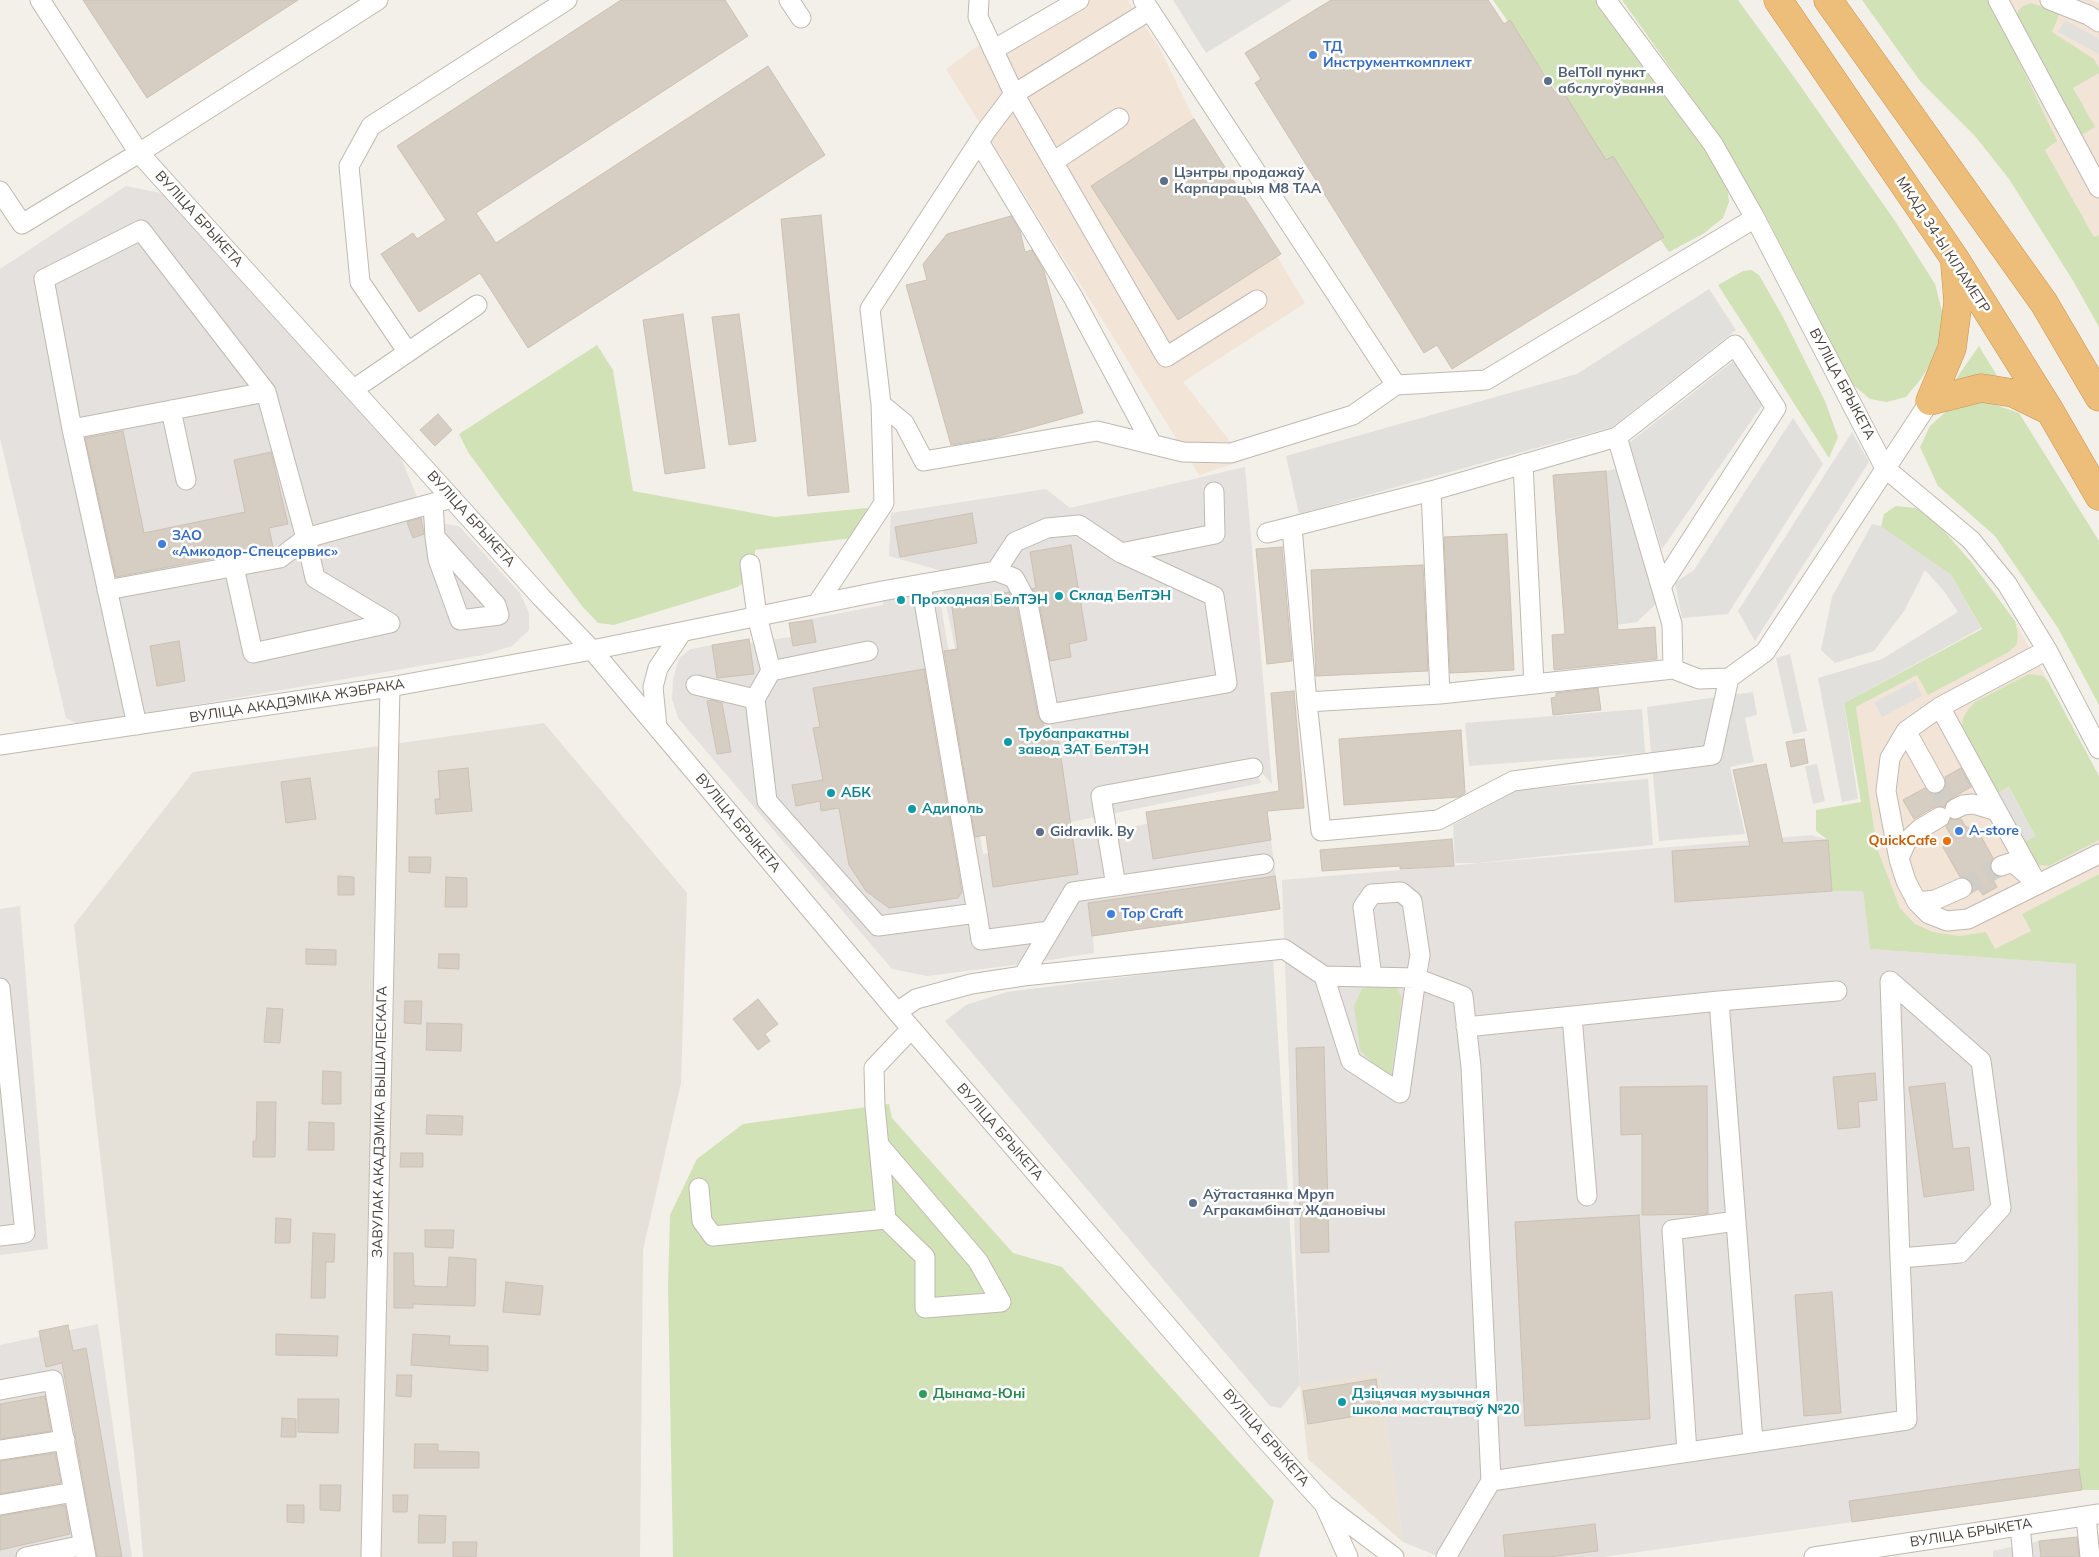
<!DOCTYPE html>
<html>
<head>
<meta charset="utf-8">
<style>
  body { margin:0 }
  canvas { display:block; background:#f3efe9 }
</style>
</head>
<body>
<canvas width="2099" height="1557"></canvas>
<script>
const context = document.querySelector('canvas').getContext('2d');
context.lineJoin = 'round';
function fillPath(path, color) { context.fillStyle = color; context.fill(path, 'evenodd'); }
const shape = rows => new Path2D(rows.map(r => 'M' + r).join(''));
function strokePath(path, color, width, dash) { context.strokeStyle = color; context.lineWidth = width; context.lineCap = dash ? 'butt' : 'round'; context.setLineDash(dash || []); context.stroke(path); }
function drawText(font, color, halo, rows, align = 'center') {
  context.font = font + ' Mulish,sans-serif'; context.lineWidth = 5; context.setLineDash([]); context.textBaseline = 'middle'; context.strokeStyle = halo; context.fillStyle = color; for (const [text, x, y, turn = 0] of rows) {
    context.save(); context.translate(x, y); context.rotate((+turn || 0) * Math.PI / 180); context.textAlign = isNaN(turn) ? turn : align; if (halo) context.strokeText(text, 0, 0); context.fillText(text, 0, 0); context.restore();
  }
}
const residential = shape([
  [544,723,687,893,681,1083,643,1250,640,1557,143,1557,136,1471,74,925,193,772]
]);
const commercial = shape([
  [1064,0,1128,0,1160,49,1194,119,1305,303,1183,382,1245,460,1199,475,946,69,980,44,1000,38],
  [1990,0,2091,0,2099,3,2099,235,2094,237,2045,150,2056,142],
  [2015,621,2048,681,2043,676,1995,795,2009,787,2049,866,2099,840,2099,874,2022,914,2031,931,1995,949,1986,932,1958,936,1933,932,1915,924,1900,908,1877,848,1856,707,1917,675,1928,695,2009,652,2017,644,2018,634]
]);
const industrial = shape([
  [126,186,161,193,401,458,427,521,459,526,520,593,529,613,529,630,512,646,483,655,80,725,66,718,0,438,0,269],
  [1245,467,1272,784,1252,762,1261,783,994,838,939,570,889,556,891,513,1046,489,1070,508],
  [937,582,983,854,1266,802,1280,909,1093,936,1094,953,1030,963,927,976,892,969,678,718,672,699,673,679,679,658,691,649,712,645,750,643,791,637,789,623,883,605,882,591],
  [1812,835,1828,840,1832,891,1863,891,1870,949,2076,964,2079,1469,2082,1490,1603,1557,1440,1557,1403,1542,1380,1374,1300,1385,1282,880],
  [20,906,48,1249,0,1255,0,909],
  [98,1324,132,1557,0,1557,0,1345],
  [2099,1535,2099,1557,1993,1557,1993,1551,2039,1541]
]);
const education = shape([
  [1380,1373,1403,1542,1308,1459,1300,1385]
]);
const green = shape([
  [1493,0,1597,0,1683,115,1727,182,1729,202,1723,218,1703,234,1669,252],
  [1622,0,1738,0,1794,77,1895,221,1935,284,1944,319,1938,351,1921,379,1906,397,1887,402,1870,399,1853,385,1767,218,1723,142],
  [1862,0,1990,0,2057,141,2045,150,2094,237,2099,235,2099,327,2072,279,2009,179,1975,136,1920,81],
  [2031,3,2060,13,2052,32,2094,59,2099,68,2099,73,2073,88,2095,127,2080,136,2015,21,2018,11,2023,6],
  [1751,270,1759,275,1783,317,1825,401,1838,437,1829,458,1718,285,1743,271],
  [597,345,613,370,633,491,775,517,867,508,868,536,755,550,755,573,738,587,614,625,598,623,582,606,507,505,468,452,459,434],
  [1979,346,1999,379,1953,383],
  [1985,401,2019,413,2099,541,2099,705,2058,628,1995,536,1938,486,1920,447,1930,426,1949,409],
  [1896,506,1916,508,1937,523,1972,563,2015,621,2018,634,2017,644,2009,652,1928,695,1917,675,1856,707,1877,848,1900,908,1915,924,1933,932,1959,936,1986,932,1995,949,2031,931,2022,914,2099,874,2099,1490,2082,1490,2079,1469,2076,964,1870,949,1863,891,1832,891,1828,840,1816,831,1816,810,1861,802,1844,703,1982,629,1951,575,1881,527,1884,514],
  [2029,674,2043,676,2048,681,2099,776,2099,840,2049,866,2039,865,2030,861,2021,844,2035,836,2009,787,1995,795,1962,729,1963,718,1968,710,1975,702],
  [1376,983,1396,987,1402,998,1391,1076,1379,1070,1360,1050,1354,1006,1362,989],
  [889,1104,892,1118,1013,1253,1062,1267,1274,1501,1259,1557,673,1557,668,1286,670,1215,697,1159,743,1124]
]);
const parking = shape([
  [1173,0,1292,0,1206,53],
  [2065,20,2099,39,2099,54,2058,32],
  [1709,289,1736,330,1612,427,1299,514,1286,456,1577,374],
  [1736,359,1763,404,1662,549,1629,443],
  [1793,418,1823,464,1728,614,1682,618,1675,583,1694,570],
  [1852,432,1869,462,1755,641,1738,611],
  [1620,468,1657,603,1637,622,1616,625,1606,471],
  [1872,524,1880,526,1951,575,1981,628,1844,703,1858,799,1842,802,1818,678,1882,659,1958,612,1944,591,1925,570,1904,611,1874,651,1835,663,1821,650,1832,597],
  [1790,654,1807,731,1793,734,1776,658],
  [1915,681,1922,696,1882,717,1874,702],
  [1753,692,1757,715,1745,718,1754,762,1730,767,1745,834,1659,841,1647,707],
  [1642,709,1645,753,1469,766,1465,723],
  [1817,764,1825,801,1813,804,1805,766],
  [1648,779,1653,845,1478,863,1455,863,1453,825,1518,790],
  [2009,788,2035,836,2021,844,1995,795],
  [1273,958,1300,1385,1281,1408,1270,1406,945,1021,966,1005,1007,992]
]);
const building = shape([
  [83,0,298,0,147,98,83,0],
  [621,0,725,0,748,36,476,213,496,243,768,66,825,155,528,348,480,273,419,312,381,254,413,233,417,239,446,220,397,146,621,0],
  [1331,0,1488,0,1504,24,1510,20,1555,92,1561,88,1606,160,1613,156,1664,237,1452,369,1437,345,1424,353,1255,83,1261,79,1245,53,1331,0],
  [1194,119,1281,254,1178,320,1091,186,1194,119],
  [821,215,849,492,808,496,781,219,821,215],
  [1011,216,1020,231,1025,252,1032,250,1044,271,1083,413,993,438,951,445,906,285,927,280,923,264,947,234,1011,216],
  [683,314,705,468,665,474,643,320,683,314],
  [739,314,756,441,729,445,712,317,739,314],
  [438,414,452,430,435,446,420,430,438,414],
  [123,431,144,533,245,512,234,460,271,452,288,524,269,528,273,547,116,577,85,438,123,431],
  [1606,471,1618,630,1655,627,1657,659,1554,670,1552,635,1565,634,1553,475,1606,471],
  [972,513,977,543,900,557,895,527,972,513],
  [421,518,424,534,413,538,407,522,421,518],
  [1507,534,1514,670,1450,673,1444,537,1507,534],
  [1071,545,1087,640,1069,644,1071,657,1050,661,1039,602,1032,589,1036,588,1030,552,1071,545],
  [1282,547,1292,661,1267,664,1256,549,1282,547],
  [1423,565,1428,671,1316,676,1311,570,1423,565],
  [1009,592,1017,608,1038,716,1043,723,1045,739,1058,737,1078,874,993,887,986,835,975,837,944,651,958,649,951,601,1009,592],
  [812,620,816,642,793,646,789,623,812,620],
  [749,639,754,674,717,678,712,645,749,639],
  [179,641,185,681,157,686,150,646,179,641],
  [924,669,962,892,958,898,889,908,866,891,849,865,839,808,821,811,820,801,796,806,792,785,823,780,813,728,820,727,813,688,924,669],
  [1598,688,1601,710,1553,715,1551,698,1556,697,1556,693,1598,688],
  [1294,691,1304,808,1267,811,1271,840,1153,859,1146,812,1279,791,1271,693,1294,691],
  [712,700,722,703,731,752,717,754,707,701,712,700],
  [1461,730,1465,793,1459,797,1344,805,1339,739,1461,730],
  [1804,739,1808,763,1791,767,1786,742,1804,739],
  [1766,764,1783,843,1828,840,1832,891,1675,902,1672,851,1750,846,1733,770,1766,764],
  [468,768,472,811,436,814,435,799,440,799,438,771,468,768],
  [1961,768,1971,787,1950,799,1944,807,1934,807,1914,819,1903,800,1925,788,1934,794,1941,793,1946,784,1945,777,1961,768],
  [310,778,316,819,286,823,281,782,310,778],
  [1951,819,1961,819,1966,827,1977,829,1993,858,1990,863,1990,869,1993,874,1998,877,1993,880,1997,887,1983,895,1978,888,1972,891,1972,884,1969,879,1960,877,1943,847,1951,835,1946,827,1951,819],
  [1452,839,1454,866,1400,869,1400,866,1322,871,1320,850,1452,839],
  [409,857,431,857,430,873,409,872,409,857],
  [338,876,354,877,354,895,338,895,338,876],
  [1275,876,1280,909,1092,936,1088,903,1275,876],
  [446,877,467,878,467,907,445,907,446,877],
  [306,949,336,950,336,965,306,964,306,949],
  [439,954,459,954,459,969,438,968,439,954],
  [758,999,778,1024,765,1034,770,1041,758,1050,733,1019,758,999],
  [405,1001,422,1001,421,1024,404,1023,405,1001],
  [267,1008,283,1009,280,1043,264,1042,267,1008],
  [427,1023,462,1024,461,1051,426,1050,427,1023],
  [1324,1047,1329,1252,1301,1253,1296,1048,1324,1047],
  [323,1071,341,1072,341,1104,322,1104,323,1071],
  [1875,1073,1877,1100,1858,1102,1860,1127,1838,1129,1833,1077,1875,1073],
  [1945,1083,1953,1149,1969,1147,1974,1190,1924,1197,1909,1087,1945,1083],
  [1707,1086,1708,1214,1642,1215,1642,1134,1621,1135,1620,1087,1707,1086],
  [257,1102,276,1102,275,1157,253,1157,253,1141,256,1141,257,1102],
  [427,1115,463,1116,462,1135,426,1134,427,1115],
  [309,1122,334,1123,334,1150,308,1150,309,1122],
  [401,1153,423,1153,423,1167,400,1167,401,1153],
  [1639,1215,1650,1419,1525,1426,1515,1222,1639,1215],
  [276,1218,291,1219,290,1243,275,1243,276,1218],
  [425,1230,454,1230,453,1248,425,1247,425,1230],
  [313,1233,335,1234,334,1262,326,1262,325,1298,311,1298,313,1233],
  [394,1253,413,1253,414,1286,447,1287,449,1257,476,1259,475,1306,413,1304,413,1308,394,1308,394,1253],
  [506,1282,543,1286,540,1315,503,1312,506,1282],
  [1832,1292,1841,1413,1804,1416,1795,1295,1832,1292],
  [68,1325,73,1351,86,1348,122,1557,97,1557,62,1363,46,1367,39,1331,68,1325],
  [276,1334,338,1336,337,1356,276,1355,276,1334],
  [413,1334,450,1336,449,1345,488,1346,488,1371,411,1365,413,1334],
  [397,1375,412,1375,411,1397,396,1396,397,1375],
  [1376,1379,1381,1412,1308,1424,1303,1391,1376,1379],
  [45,1396,51,1431,0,1439,0,1404,45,1396],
  [298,1399,339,1399,338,1433,298,1432,298,1399],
  [282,1418,296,1419,296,1437,281,1437,282,1418],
  [415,1444,438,1444,438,1451,479,1452,479,1468,414,1468,415,1444],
  [55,1453,61,1483,0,1494,0,1461,55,1453],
  [2079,1469,2082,1490,1852,1522,1849,1501,2079,1469],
  [320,1485,341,1485,340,1511,320,1510,320,1485],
  [393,1495,408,1495,407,1512,393,1512,393,1495],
  [65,1505,70,1534,0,1550,0,1516,65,1505],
  [287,1505,304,1505,304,1523,287,1522,287,1505],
  [419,1515,446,1516,445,1543,418,1543,419,1515],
  [1595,1524,1598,1551,1549,1557,1505,1557,1503,1535,1595,1524],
  [2077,1537,2079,1557,2041,1557,2039,1541,2077,1537],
  [453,1542,477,1542,476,1557,453,1557,453,1542]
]);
const minorTunnel = shape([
  [1935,783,1951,811],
  [1962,888,2001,866]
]);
const minor = shape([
  [40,0,139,153,541,597,592,650,897,1012,1264,1438,1325,1505,1394,1557],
  [789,0,801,18],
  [979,0,978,17,1014,94,1166,357,1257,300],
  [1143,0,1396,385,1486,380,1755,218],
  [1606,0,1713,144,1755,218,1885,468,1971,540,2007,584,2047,650,2099,749],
  [1998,0,2099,188],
  [2050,0,2088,15,2099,22],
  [993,50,1079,0],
  [979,142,1073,297,1152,444],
  [1053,162,1119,118],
  [0,191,22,224,139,153,378,0],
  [407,351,360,282,349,166,371,126,567,0],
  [354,389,477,305],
  [881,404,904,423,924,461,1097,431,1183,452,1231,453,1353,415,1396,385],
  [171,410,186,480],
  [72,429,44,279,141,230,266,392],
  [1617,437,1735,345,1776,408,1662,585],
  [1523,464,1534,684,1440,694,1307,702,1321,831,1438,820,1513,781,1712,755,1729,678],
  [1431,491,1440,694],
  [433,503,435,537,438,559,460,620,499,615,496,605,435,537],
  [1292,527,1307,702],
  [1267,533,1431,491,1617,437,1672,624,1673,669,1699,679,1729,678,1765,652,1930,401],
  [750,564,757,616,771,671,755,699,767,801,878,926,977,913,981,940,1050,931],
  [996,571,1014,578,1028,604,1049,714,1227,683,1214,596,1121,553],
  [921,584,977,913],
  [107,590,280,558,306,538,315,578,390,623,253,653,234,567],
  [817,604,884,503,881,404,870,309,986,131,1014,94,1150,10],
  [2047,650,1940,707,1906,731,1890,758,1886,791,1899,859,1906,881,1917,902,1929,914,1947,921,1968,919,2099,854],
  [771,671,868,651],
  [1534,684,1673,669],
  [696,685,755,699],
  [1940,707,2037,884],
  [137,725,72,429,266,392,306,538,452,498],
  [657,727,653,687,658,668,682,632],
  [1906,731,1935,783],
  [0,745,390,687,592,650,882,591,996,571,1015,542,1047,528,1079,525,1121,553,1215,534,1214,492],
  [1955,809,1963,805,1973,804,1997,811],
  [1899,859,1906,842,1920,829,1940,817],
  [2001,866,2010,863,2016,865,2031,878],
  [1116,886,1101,796,1253,768],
  [1917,902,1935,900,1962,888],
  [1023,976,1073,892,1264,864],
  [1372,977,1363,907,1372,894,1401,892,1412,901,1420,955,1416,978,1463,996,1471,1067,1491,1481,1446,1557],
  [0,988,25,1233,0,1236],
  [1719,1001,1837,991],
  [897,1012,916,999,971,984,1023,976,1284,949,1324,976,1351,1061,1400,1093,1416,978,1324,976],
  [1572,1016,1587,1196],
  [1466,1027,1719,1001,1753,1442],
  [879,1145,978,1261,1001,1302,925,1308,925,1257,886,1219],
  [699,1188,702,1221,713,1236,886,1219,875,1106,874,1068,911,1029],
  [0,1390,53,1380,86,1557],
  [0,1450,65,1440],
  [1687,1452,1672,1230,1736,1221],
  [1491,1481,1907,1420,1900,1258,1890,981,1981,1061,2001,1208,1960,1253,1900,1258],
  [0,1505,74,1492],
  [1325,1506,1348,1557],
  [2086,1517,2090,1557],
  [2020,1526,2023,1557],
  [26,1557,84,1545],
  [371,1557,390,687],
  [1814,1557,2099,1514]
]);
const highway = shape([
  [1778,0,1955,259,2050,411,2099,496],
  [1828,0,2044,303,2099,397],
  [1930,401,1952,348,1958,302,1955,265],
  [1930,401,1981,388,2013,393,2050,411]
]);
const markers = [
  [1313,55,5,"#3f7fe0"],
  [1548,81,5,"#5c6f8a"],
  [1164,181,5,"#5c6f8a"],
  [162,544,5,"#3f7fe0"],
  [1059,596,5,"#0f9aa8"],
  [901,600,5,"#0f9aa8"],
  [1008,742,5,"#0f9aa8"],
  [831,793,5,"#0f9aa8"],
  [912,809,5,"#0f9aa8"],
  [1959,831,5,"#3f7fe0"],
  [1040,832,5,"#5c6f8a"],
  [1947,841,5,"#e8710a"],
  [1111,914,5,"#3f7fe0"],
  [1193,1203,5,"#5c6f8a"],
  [923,1394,5,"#2e9e5b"],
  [1342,1402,5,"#0f9aa8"]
];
const shopNames = [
  ["ТД",1323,47],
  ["Инструменткомплект",1323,63],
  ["ЗАО",172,536],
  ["«Амкодор-Спецсервис»",172,552],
  ["А-store",1969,831],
  ["Top Craft",1121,914]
];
const serviceNames = [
  ["BelToll пункт",1558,73],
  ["абслугоўвання",1558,89],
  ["Цэнтры продажаў",1174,173],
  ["Карпарацыя М8 ТАА",1174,189],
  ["Gidravlik. By",1050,832],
  ["Аўтастаянка Мруп",1203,1195],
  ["Агракамбінат Ждановічы",1203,1211]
];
const streetNames = [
  ["ВУЛІЦА БРЫКЕТА",199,219,48],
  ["МКАД, 34-Ы КІЛАМЕТР",1943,245,57],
  ["ВУЛІЦА БРЫКЕТА",1842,384,62],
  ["ВУЛІЦА БРЫКЕТА",471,519,48],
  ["ВУЛІЦА АКАДЭМІКА ЖЭБРАКА",297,701,-9],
  ["ВУЛІЦА БРЫКЕТА",738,823,50],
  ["ЗАВУЛАК АКАДЭМІКА ВЫШАЛЕСКАГА",380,1122,-89],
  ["ВУЛІЦА БРЫКЕТА",1000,1132,49],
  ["ВУЛІЦА БРЫКЕТА",1266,1438,49],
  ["ВУЛІЦА БРЫКЕТА",1971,1533,-9]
];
const cultureNames = [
  ["Склад БелТЭН",1069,596],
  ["Проходная БелТЭН",911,600],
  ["Трубапракатны",1018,734],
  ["завод ЗАТ БелТЭН",1018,750],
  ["АБК",841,793],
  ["Адиполь",922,809],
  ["Дзіцячая музычная",1352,1394],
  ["школа мастацтваў №20",1352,1410]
];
const foodNames = [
  ["QuickCafe",1937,841]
];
const leisureNames = [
  ["Дынама-Юні",933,1394]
];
fillPath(residential, '#e6e1d8');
fillPath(commercial, '#f2e5d7');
fillPath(industrial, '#e5e1de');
fillPath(education, '#eae2d5');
fillPath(green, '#d2e2b7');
fillPath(parking, '#e2e0dd');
fillPath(building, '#d6cdc3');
strokePath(building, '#cdc1b4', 1);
strokePath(minorTunnel, '#d0ccc6', 19, [19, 9]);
strokePath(minor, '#c0b9b0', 21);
strokePath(highway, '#cb924b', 29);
strokePath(minor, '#fff', 19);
strokePath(highway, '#edbe7a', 28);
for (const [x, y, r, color] of markers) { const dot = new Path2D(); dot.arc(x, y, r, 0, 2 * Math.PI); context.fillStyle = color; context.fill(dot); strokePath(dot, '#fff', 2); }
drawText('bold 14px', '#366cbe', '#fff', shopNames, 'left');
drawText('bold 14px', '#4e5e75', '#fff', serviceNames, 'left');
drawText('14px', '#463f38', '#fff', streetNames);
drawText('bold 14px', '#0d838f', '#fff', cultureNames, 'left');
drawText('bold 14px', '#c56008', '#fff', foodNames, 'right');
drawText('bold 14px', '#27864d', '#fff', leisureNames, 'left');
</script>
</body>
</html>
